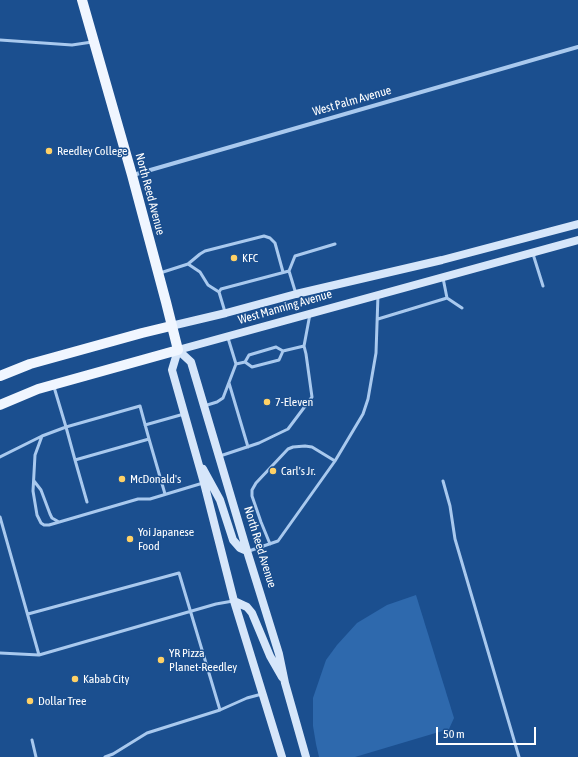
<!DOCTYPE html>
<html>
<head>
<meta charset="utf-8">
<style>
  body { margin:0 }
  #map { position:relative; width:578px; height:757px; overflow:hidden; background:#1b4f8f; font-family:"Asap Condensed",sans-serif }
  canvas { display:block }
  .scale { position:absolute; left:436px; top:727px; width:100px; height:18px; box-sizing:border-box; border:2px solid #fff; border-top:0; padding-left:5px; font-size:12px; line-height:14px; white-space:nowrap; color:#fff; -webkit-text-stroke:3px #1b4f8f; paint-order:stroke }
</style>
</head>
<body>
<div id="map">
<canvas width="578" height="757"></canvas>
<div class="scale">50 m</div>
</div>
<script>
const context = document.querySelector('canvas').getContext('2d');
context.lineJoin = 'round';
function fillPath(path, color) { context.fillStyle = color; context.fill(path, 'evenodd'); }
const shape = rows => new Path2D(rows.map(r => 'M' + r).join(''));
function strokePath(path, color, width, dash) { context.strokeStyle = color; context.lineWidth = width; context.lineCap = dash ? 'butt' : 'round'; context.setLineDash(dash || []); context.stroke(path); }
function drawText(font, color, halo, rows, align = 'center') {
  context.font = font + ' "Asap Condensed",sans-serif'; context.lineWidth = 3; context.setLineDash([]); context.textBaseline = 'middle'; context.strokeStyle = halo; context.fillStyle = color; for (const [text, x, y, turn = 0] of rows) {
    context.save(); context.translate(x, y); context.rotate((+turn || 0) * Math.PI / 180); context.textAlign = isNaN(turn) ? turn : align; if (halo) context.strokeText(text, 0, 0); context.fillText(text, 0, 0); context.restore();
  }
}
const green = shape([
  [416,595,454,718,449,729,355,757,319,757,316,744,313,726,313,698,326,660,337,645,357,623,387,605]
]);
const lane = shape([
  [0,40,72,45,92,42],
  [533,254,543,286],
  [188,264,200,254,205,251,264,236,270,238,275,243,283,272],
  [289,271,295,256,335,244],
  [160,273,188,264,200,272,208,285,219,292,225,312],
  [219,292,221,289,289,271,296,294],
  [447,298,462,308],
  [378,319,447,298,443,278],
  [276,347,283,351,279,360,252,367,245,362,249,355,276,347],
  [283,351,304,346],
  [236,364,245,362],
  [229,383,248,447],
  [204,406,217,402,223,398,236,364,228,338],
  [145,425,184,414],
  [42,436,35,455,33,491,37,515,41,523,44,525,49,525,138,499,150,499,203,483],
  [149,439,165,494],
  [220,456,259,443,288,429,312,397,306,354,304,346,310,314],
  [0,457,42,436,66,427,140,406,149,439,75,460,66,427,54,387],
  [75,460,87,502],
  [34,481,41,490,50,514,52,518,59,522],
  [443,481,450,506,455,539,519,757],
  [0,517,39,655],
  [270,544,261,522,252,496,252,490,256,483,288,449,293,447,305,446,312,447,335,461],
  [249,551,278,541,335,461,363,414,368,399,376,353,378,295],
  [28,614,179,573,220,710],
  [0,653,39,655,216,604,233,601],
  [32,740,36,757],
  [105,757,113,754,147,733,220,710,247,698,262,694]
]);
const street = shape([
  [133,175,578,47]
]);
const secondary = shape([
  [171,326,226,313,296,294,442,260,578,224],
  [178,350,191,362,247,551,279,654,285,683,306,757],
  [178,350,172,370,204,483,234,601,282,757],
  [178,350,578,240],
  [203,469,220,500,233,540,240,548,247,551],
  [234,601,247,607,252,613,270,656,282,677]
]);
const primary = shape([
  [0,376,30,364,142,333,171,326],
  [0,405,38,389,178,350,166,302,132,175,82,0]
]);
const markers = [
  [49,151,4,"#ffd166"],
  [234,258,4,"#ffd166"],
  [267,402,4,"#ffd166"],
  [273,471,4,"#ffd166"],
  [122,479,4,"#ffd166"],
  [130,539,4,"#ffd166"],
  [161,660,4,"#ffd166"],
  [75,679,4,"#ffd166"],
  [30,701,4,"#ffd166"]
];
const streetNames = [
  ["West Palm Avenue",352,101,-16],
  ["North Reed Avenue",150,194,75],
  ["West Manning Avenue",285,307,-16],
  ["North Reed Avenue",260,547,73]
];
const poiNames = [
  ["Reedley College",57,151],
  ["KFC",242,258],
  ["7-Eleven",275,402],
  ["Carl's Jr.",281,471],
  ["McDonald's",130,479],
  ["Yoi Japanese",138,532],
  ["Food",138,546],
  ["YR Pizza",169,653],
  ["Planet-Reedley",169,667],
  ["Kabab City",83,679],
  ["Dollar Tree",38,701]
];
fillPath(green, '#2e69ad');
strokePath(lane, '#a9c9ee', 3);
strokePath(street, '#a9c9ee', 4);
strokePath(secondary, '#d6e6fa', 8);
strokePath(primary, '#f0f6ff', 10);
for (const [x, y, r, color] of markers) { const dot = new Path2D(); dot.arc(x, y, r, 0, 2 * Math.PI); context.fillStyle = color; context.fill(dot); strokePath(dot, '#1b4f8f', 1.5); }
drawText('12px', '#fff', '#1b4f8f', streetNames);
drawText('12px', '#fff', '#1b4f8f', poiNames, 'left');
</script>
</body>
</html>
